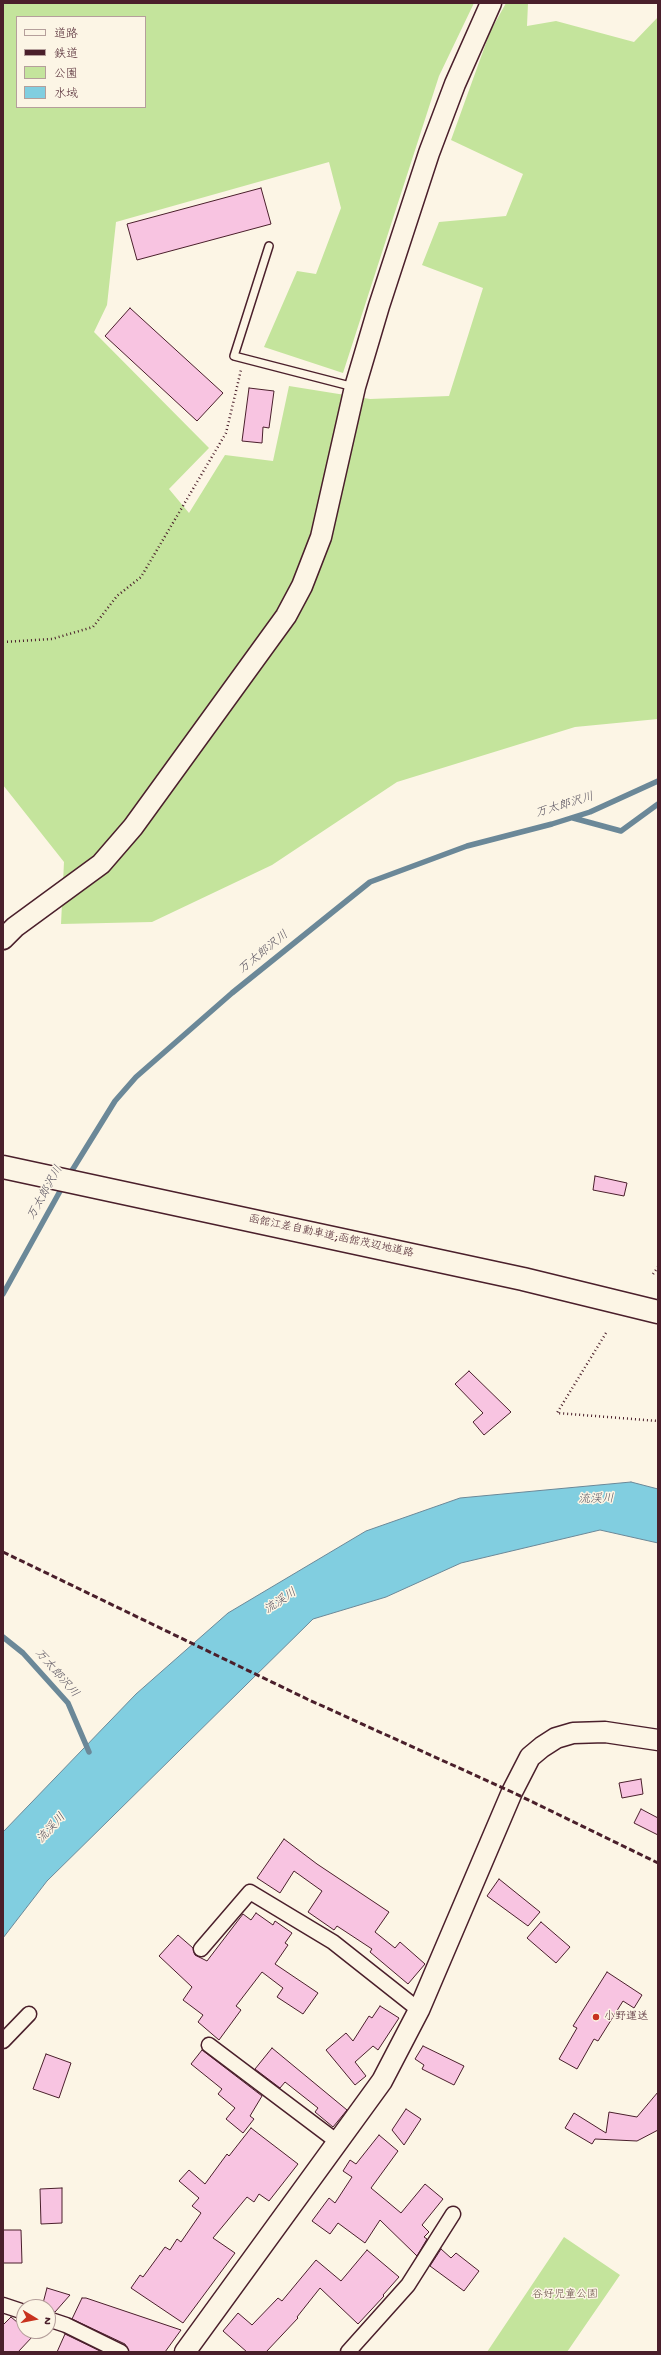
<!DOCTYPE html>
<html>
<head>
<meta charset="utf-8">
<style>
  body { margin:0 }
  #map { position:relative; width:661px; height:2355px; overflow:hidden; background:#fcf5e5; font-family:"Gochi Hand","Klee One",sans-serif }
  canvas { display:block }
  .frame { position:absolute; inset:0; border:4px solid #4a1f2b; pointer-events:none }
  .legend { position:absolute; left:16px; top:16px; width:130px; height:92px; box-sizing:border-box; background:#fcf5e5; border:1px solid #b59f9b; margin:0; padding:5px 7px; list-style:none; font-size:12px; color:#4a1f2b }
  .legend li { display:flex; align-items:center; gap:8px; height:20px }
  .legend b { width:20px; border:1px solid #b59f9b }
  .north { position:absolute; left:16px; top:2299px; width:40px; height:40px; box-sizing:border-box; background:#fcf5e5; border:1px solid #b59f9b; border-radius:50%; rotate:100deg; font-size:11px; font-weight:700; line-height:16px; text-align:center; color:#4a1f2b }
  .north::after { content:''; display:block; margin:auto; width:14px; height:18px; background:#c8321e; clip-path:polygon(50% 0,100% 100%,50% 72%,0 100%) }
</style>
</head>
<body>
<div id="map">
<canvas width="661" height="2355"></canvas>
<div class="frame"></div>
<ul class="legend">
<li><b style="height:5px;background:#fcf5e5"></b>道路</li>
<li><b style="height:5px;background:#4a1f2b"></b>鉄道</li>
<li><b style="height:11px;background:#c4e49c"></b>公園</li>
<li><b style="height:11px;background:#81cee0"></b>水域</li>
</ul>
<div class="north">N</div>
</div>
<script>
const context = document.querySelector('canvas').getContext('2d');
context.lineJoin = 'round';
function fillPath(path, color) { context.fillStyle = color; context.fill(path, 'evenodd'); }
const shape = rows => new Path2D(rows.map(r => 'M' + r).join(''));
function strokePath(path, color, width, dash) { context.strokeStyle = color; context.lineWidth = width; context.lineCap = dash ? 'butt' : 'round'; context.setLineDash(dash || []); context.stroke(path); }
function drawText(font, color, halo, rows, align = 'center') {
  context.font = font + ' "Gochi Hand","Klee One",sans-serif'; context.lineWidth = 3; context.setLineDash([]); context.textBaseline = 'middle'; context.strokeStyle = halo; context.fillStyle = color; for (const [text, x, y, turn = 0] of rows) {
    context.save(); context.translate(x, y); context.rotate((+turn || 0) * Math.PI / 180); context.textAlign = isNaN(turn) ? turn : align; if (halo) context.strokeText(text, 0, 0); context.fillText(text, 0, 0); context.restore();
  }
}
const green = shape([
  [3,3,474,3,439,76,343,373,264,347,297,271,316,274,341,208,329,162,116,222,107,305,94,332,209,448,169,489,189,513,225,455,273,461,289,386,370,399,449,396,483,288,422,265,439,222,506,216,523,174,451,140,490,32,506,3,528,3,527,26,556,21,634,42,658,17,658,719,575,727,397,782,272,865,152,922,61,924,64,862,3,785],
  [17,17,145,17,145,107,17,107],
  [564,2237,620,2275,567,2352,487,2352]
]);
const water = shape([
  [631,1482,658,1489,658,1543,600,1530,461,1563,386,1597,313,1619,47,1881,3,1938,3,1832,136,1694,228,1613,366,1531,460,1498,631,1482]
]);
const stream = shape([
  [573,818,621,831,658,804],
  [68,1177,115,1101,136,1077,232,993,370,882,467,846,552,824,590,812,658,781],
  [3,1294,64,1184],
  [3,1637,23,1653,68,1703,89,1752]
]);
const building = shape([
  [261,188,271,224,137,260,127,224,261,188],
  [130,308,223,393,197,421,105,336,130,308],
  [249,388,274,391,269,428,263,427,262,443,242,441,249,388],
  [595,1176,627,1183,624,1196,593,1190,595,1176],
  [469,1371,511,1412,484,1435,473,1422,483,1413,455,1384,469,1371],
  [641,1779,643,1794,622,1798,619,1783,641,1779],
  [641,1809,658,1818,658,1835,634,1823,641,1809],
  [284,1839,317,1864,389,1912,375,1932,395,1948,400,1942,425,1964,408,1984,370,1952,372,1949,337,1926,334,1930,308,1912,322,1891,294,1871,280,1893,257,1878,284,1839],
  [499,1879,540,1912,528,1926,487,1896,499,1879],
  [256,1913,273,1925,275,1921,292,1933,285,1943,288,1945,275,1964,318,1993,303,2014,277,1997,283,1988,262,1972,236,2006,241,2010,219,2040,198,2022,203,2015,183,2000,192,1987,159,1956,178,1935,193,1948,195,1955,207,1961,243,1914,251,1920,256,1913],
  [541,1922,570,1947,556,1963,527,1938,541,1922],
  [607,1972,642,1995,634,2008,623,2001,598,2041,594,2039,577,2069,559,2059,577,2028,573,2026,607,1972],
  [380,2006,399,2018,378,2050,373,2046,355,2062,366,2076,355,2085,326,2050,346,2033,353,2041,369,2016,372,2018,380,2006],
  [423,2046,464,2066,454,2085,422,2069,424,2065,415,2059,423,2046],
  [272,2048,347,2110,333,2127,315,2112,318,2108,285,2082,280,2088,255,2069,272,2048],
  [202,2050,262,2096,250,2116,254,2119,243,2133,226,2119,235,2108,218,2094,222,2089,191,2064,202,2050],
  [46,2054,71,2063,59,2098,33,2089,46,2054],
  [658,2092,658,2130,637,2141,595,2139,592,2144,565,2128,574,2113,606,2133,609,2112,637,2117,658,2092],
  [406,2109,421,2119,404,2145,392,2130,406,2109],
  [251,2128,298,2164,269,2201,259,2194,254,2202,247,2197,213,2238,235,2253,183,2323,131,2288,140,2275,143,2277,165,2247,170,2250,177,2239,181,2242,201,2213,192,2206,199,2198,179,2181,189,2170,205,2184,227,2154,229,2156,251,2128],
  [379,2135,398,2151,371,2188,401,2213,425,2184,443,2199,422,2225,429,2232,424,2237,427,2239,417,2256,380,2220,365,2243,338,2223,330,2234,312,2221,329,2198,335,2203,352,2177,343,2171,350,2160,356,2164,379,2135],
  [62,2188,62,2223,41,2224,40,2189,62,2188],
  [3,2230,21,2230,22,2263,3,2263,3,2230],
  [441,2249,451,2258,456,2253,479,2271,464,2291,430,2266,441,2249],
  [367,2250,399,2277,383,2295,384,2296,358,2324,320,2288,297,2317,298,2318,266,2352,247,2352,223,2331,238,2313,252,2325,278,2298,282,2301,316,2260,341,2281,367,2250],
  [47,2288,70,2295,55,2312,48,2311,48,2307,42,2307,47,2288],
  [82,2298,86,2298,181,2330,165,2352,129,2352,125,2344,72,2319,82,2298],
  [11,2317,24,2328,24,2331,33,2336,18,2352,3,2352,3,2325,11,2317],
  [65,2334,102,2352,57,2352,65,2334]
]);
const path = shape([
  [3,642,52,639,93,627,117,596,141,577,226,433,241,370],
  [653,1274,658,1267],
  [606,1333,557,1413,658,1421]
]);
const lane = shape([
  [269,246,234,356,354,387]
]);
const street = shape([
  [201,1949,250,1892,333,1942,419,2010],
  [3,2041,29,2014],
  [209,2045,339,2143],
  [3,2305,24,2312],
  [48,2319,66,2325,121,2352],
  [348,2352,408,2285,453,2214]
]);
const secondary = shape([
  [3,939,15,927,101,864,133,827,286,616,302,586,321,537,355,387,379,306,429,153,455,84,491,3],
  [185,2352,382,2081,419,2010,512,1792,530,1757,542,1747,556,1738,573,1733,605,1732,658,1740]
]);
const highway = shape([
  [3,1167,523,1279,658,1312]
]);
const rail = shape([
  [3,1552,307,1699,512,1792,658,1863]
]);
const markers = [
  [596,2017,4,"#c8321e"]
];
const streetNames = [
  ["函館江差自動車道;函館茂辺地道路",331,1237,12]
];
const poiNames = [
  ["小野運送",604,2017]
];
const parkNames = [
  ["谷好児童公園",565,2295]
];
const waterNames = [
  ["万太郎沢川",565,806,-17],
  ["万太郎沢川",264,953,-39],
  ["万太郎沢川",46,1193,-61],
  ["流渓川",596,1500,-1],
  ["流渓川",281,1602,-34],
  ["万太郎沢川",56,1674,49],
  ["流渓川",52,1829,-48]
];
fillPath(green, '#c4e49c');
fillPath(water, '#81cee0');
strokePath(water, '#6b8898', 1);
strokePath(stream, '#6b8898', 5.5);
fillPath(building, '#f8c4e1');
strokePath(building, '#4a1f2b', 1);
strokePath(lane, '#4a1f2b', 10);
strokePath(street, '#4a1f2b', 17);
strokePath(secondary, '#4a1f2b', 23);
strokePath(highway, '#4a1f2b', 25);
strokePath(path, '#4a1f2b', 2.5, [1, 3]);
strokePath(lane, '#fcf5e5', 7);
strokePath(street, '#fcf5e5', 14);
strokePath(secondary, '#fcf5e5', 20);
strokePath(highway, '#fcf5e5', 22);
strokePath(rail, '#4a1f2b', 3, [6, 3]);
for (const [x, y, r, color] of markers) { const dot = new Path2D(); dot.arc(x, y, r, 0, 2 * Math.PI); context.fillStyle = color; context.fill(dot); strokePath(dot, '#fcf5e5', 1.5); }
drawText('11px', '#4a1f2b', '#fcf5e5', streetNames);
drawText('11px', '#4a1f2b', '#fcf5e5', poiNames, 'left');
drawText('11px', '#685047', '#fcf5e5', parkNames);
drawText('italic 12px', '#5a5461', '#fcf5e5', waterNames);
</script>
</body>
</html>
